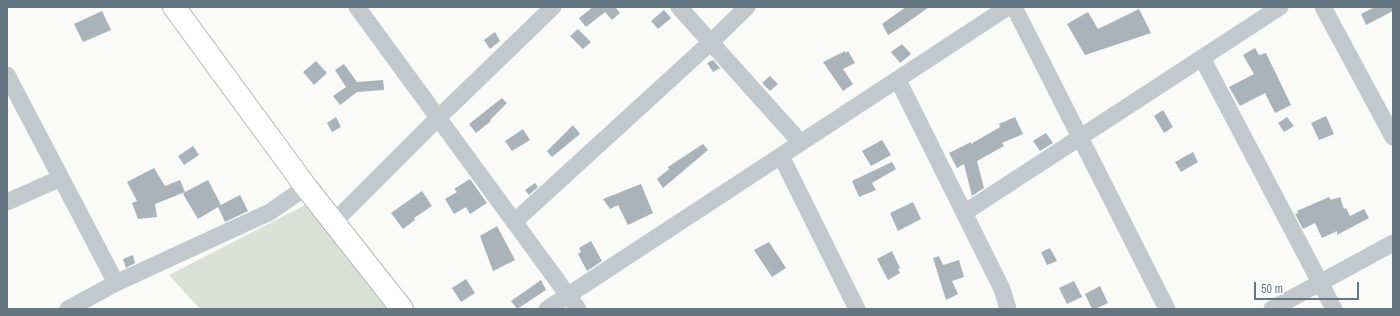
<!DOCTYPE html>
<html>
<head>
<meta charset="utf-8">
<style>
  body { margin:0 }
  #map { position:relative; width:1400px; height:316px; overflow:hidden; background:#fafaf8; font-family:"Archivo Narrow",sans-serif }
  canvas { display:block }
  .frame { position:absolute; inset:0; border:8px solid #657683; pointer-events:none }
  .scale { position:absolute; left:1254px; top:282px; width:105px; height:18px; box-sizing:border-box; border:2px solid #657683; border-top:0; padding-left:5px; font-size:12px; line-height:14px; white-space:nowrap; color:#657683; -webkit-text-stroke:3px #fff; paint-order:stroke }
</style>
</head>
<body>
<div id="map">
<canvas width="1400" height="316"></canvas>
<div class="frame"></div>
<div class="scale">50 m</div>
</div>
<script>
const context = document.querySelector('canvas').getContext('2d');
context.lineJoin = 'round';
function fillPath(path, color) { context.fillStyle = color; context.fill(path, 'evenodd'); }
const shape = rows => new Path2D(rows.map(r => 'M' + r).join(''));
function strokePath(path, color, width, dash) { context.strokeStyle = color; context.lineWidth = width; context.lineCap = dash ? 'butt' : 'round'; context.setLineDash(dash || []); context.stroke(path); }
const green = shape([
  [313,201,388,309,200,309,169,275]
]);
const building = shape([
  [593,7,615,7,620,13,612,20,605,12,586,27,579,18],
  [906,7,929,7,901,27,888,35,882,24],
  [1375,7,1393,7,1393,11,1366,25,1361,14],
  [1139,9,1151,33,1085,55,1067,24,1088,12,1098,29],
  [664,10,671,18,658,29,651,21],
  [102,11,111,30,83,42,74,24],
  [578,29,591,42,583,49,570,36],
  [495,32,500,41,490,49,484,40],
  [902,44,911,54,900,63,891,52],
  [1255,48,1259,55,1266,53,1291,105,1275,113,1265,93,1240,106,1229,87,1254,74,1243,55],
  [845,51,846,53,848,51,855,63,843,69,853,84,843,91,823,62],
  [713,60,720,68,713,72,707,63],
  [316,61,327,73,314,85,303,72],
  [344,64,357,82,383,80,384,90,357,92,340,105,333,96,346,87,335,70],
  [770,76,778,84,770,91,762,83],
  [502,98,507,103,490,120,491,121,476,133,469,124],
  [1163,110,1173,127,1164,133,1154,116],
  [1326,116,1334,134,1319,140,1311,123],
  [336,117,341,127,332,132,327,123],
  [1015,117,1023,134,1002,143,1004,146,977,161,984,188,972,196,964,164,957,168,949,153,971,142,971,144,1000,127,999,124],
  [1287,117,1294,126,1284,132,1278,123],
  [573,125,580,134,552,157,547,151],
  [523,129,530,140,512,151,505,141],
  [1046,133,1053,143,1040,151,1033,141],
  [882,140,891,155,871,166,862,151],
  [703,144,708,150,663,188,657,179,669,169,668,167],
  [193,146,199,155,184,165,178,156],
  [1193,152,1198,162,1181,172,1175,162],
  [892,162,896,169,872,183,876,190,859,197,852,181],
  [154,168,165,186,180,180,185,192,208,180,221,205,240,195,248,211,225,222,218,207,198,219,183,194,185,192,155,204,157,217,138,219,132,203,137,201,127,182],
  [470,179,487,203,470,214,466,207,454,214,445,199,457,192,454,189],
  [535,183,538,187,529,195,525,190],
  [641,184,653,213,628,225,618,205,610,209,603,199],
  [422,191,432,206,414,218,415,220,403,229,391,213],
  [1329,197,1331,200,1340,197,1344,209,1346,208,1350,216,1364,209,1369,218,1337,235,1337,231,1322,238,1315,223,1303,229,1295,214,1298,213,1297,211],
  [913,202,921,219,898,231,890,213],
  [497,226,515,260,493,271,480,236],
  [591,241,602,261,587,271,578,254,581,252,579,248],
  [769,242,786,268,772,277,754,250],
  [1050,248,1057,261,1047,265,1041,252],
  [892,251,900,268,898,269,900,273,888,280,877,259],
  [133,255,135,263,126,268,123,259],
  [939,256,943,265,959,260,964,277,952,281,958,294,946,300,933,258],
  [466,279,475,293,461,302,452,288],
  [541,280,546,290,517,309,511,301],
  [1074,281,1082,297,1067,304,1059,288],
  [1100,286,1108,303,1095,309,1092,309,1085,294]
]);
const minor = shape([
  [357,7,578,309],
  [679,7,801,143],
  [1014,7,1167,309],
  [1323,7,1393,137],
  [1202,58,1334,309],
  [7,75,116,283],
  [898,80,1002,289,1008,309],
  [781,156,857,309],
  [7,202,61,178],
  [964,213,1280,7],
  [334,222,438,118,553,7],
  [514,222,711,42,747,7],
  [68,309,116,283,270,212,306,187],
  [547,309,1008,7],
  [1272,309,1393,243]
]);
const major = shape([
  [174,7,306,187,402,309]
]);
fillPath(green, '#dadfd7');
fillPath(building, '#aab3b9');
strokePath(major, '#b5babe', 24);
strokePath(minor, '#c3c8cc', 17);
strokePath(major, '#fff', 22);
</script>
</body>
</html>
